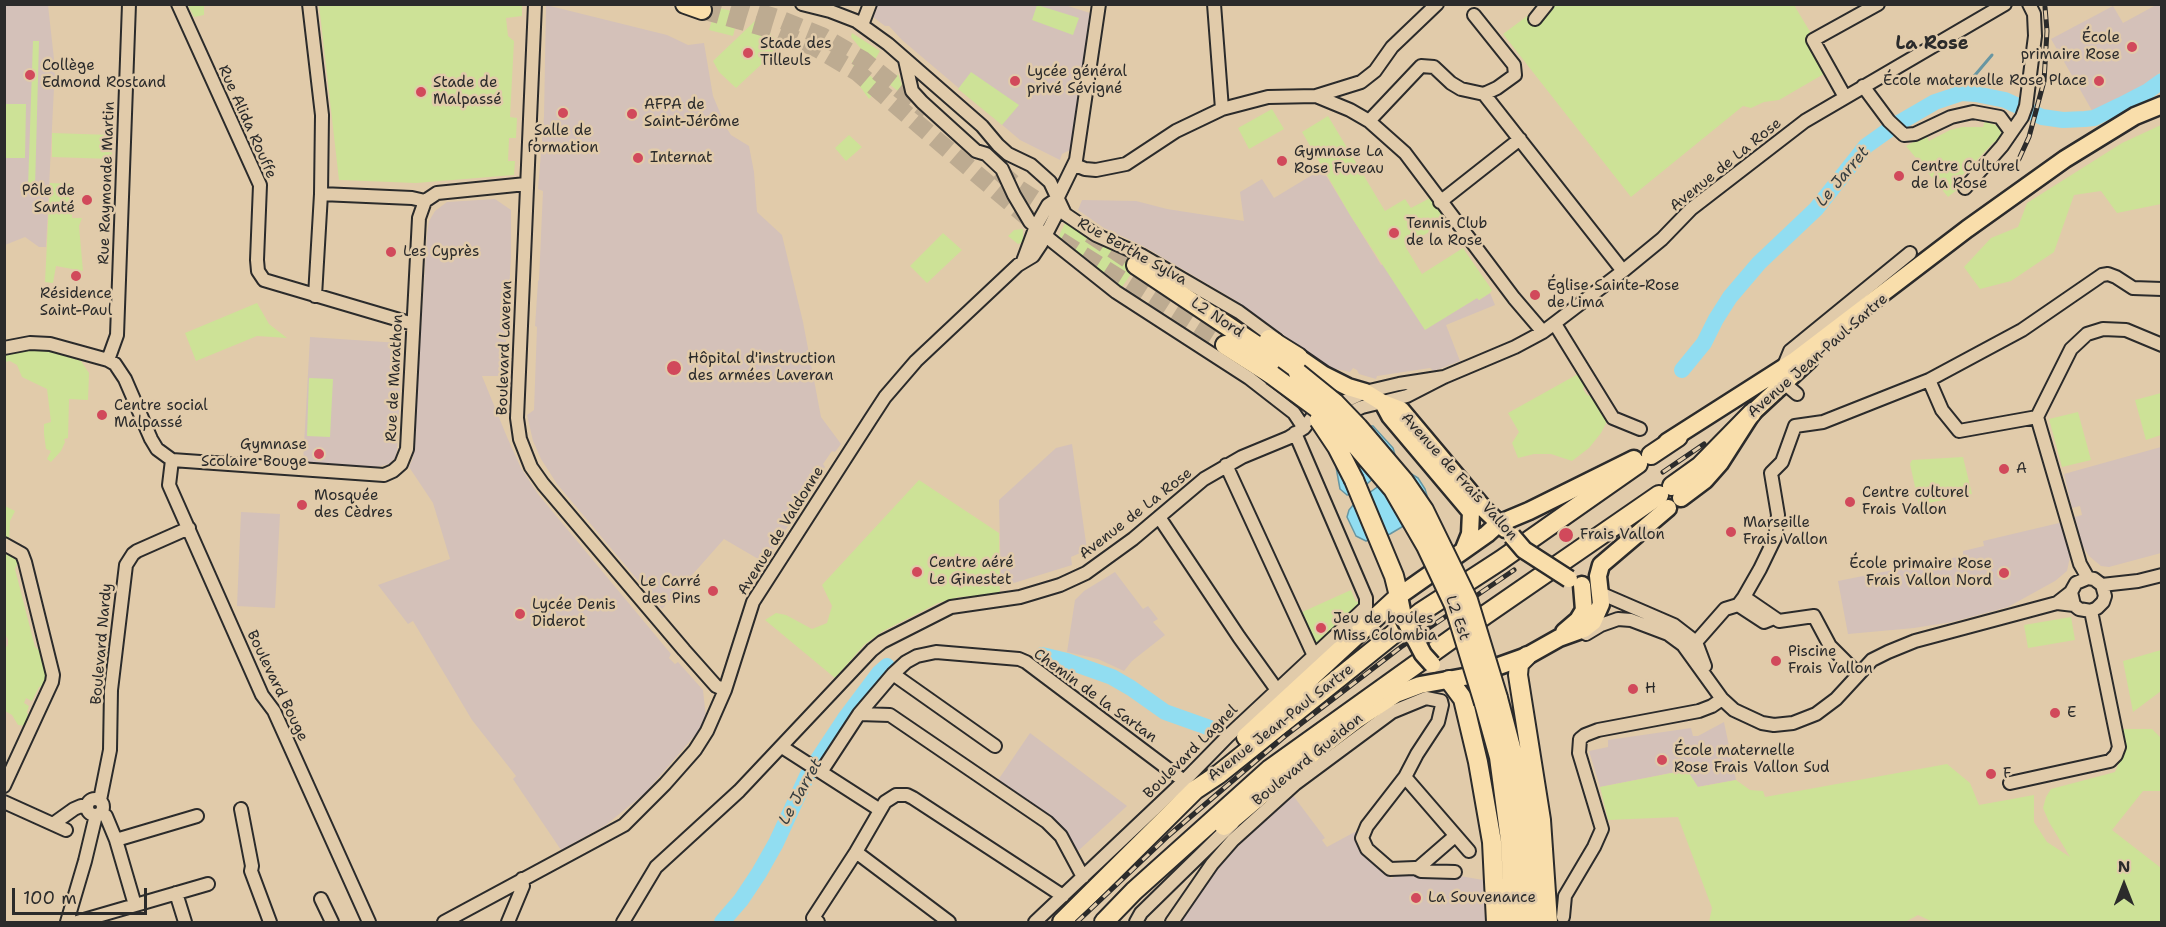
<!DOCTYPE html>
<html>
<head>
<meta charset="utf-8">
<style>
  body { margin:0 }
  #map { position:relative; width:2166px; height:927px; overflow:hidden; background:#e1cbaa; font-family:"Shantell Sans",sans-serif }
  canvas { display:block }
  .frame { position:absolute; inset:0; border:6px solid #2b2b2b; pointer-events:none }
  .north { position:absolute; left:2094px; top:855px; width:60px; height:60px; -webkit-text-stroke:4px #e1cbaa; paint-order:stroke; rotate:0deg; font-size:16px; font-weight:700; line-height:24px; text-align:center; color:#2b2b2b }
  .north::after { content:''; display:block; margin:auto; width:21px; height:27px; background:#2b2b2b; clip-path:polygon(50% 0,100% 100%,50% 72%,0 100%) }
  .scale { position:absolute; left:12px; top:888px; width:135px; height:27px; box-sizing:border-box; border:3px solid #2b2b2b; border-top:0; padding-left:8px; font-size:18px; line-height:21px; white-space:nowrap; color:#2b2b2b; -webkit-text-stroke:4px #e1cbaa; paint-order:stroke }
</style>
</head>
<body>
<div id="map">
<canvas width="2166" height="927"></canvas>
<div class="frame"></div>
<div class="north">N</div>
<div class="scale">100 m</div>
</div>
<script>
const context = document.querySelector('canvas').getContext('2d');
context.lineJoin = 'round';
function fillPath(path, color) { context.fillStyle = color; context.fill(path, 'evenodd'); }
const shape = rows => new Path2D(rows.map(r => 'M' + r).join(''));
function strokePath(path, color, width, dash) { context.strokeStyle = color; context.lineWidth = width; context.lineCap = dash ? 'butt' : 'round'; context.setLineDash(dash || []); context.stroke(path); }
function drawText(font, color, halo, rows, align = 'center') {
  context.font = font + ' "Shantell Sans",sans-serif'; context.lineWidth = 5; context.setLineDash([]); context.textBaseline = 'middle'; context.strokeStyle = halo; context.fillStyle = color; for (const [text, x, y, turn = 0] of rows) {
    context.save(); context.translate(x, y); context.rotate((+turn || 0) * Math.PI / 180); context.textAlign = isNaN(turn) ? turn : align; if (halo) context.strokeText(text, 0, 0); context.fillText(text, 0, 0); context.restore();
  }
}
const built = shape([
  [873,4,1068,4,1068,6,1090,13,1072,149,1062,154,1060,160,1020,140,902,40,889,26,885,26,873,17],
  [5,5,48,5,55,68,46,247,39,247,25,237,5,245],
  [546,5,667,35,688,45,704,43,713,96,726,127,731,135,749,146,754,172,757,212,782,235,803,322,821,417,841,444,835,452,832,451,823,464,825,467,765,563,724,539,662,609,557,484,541,459,533,441,527,415,534,410,537,327,535,326,536,312,538,281,539,280,543,191,538,189,544,116],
  [2156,5,2161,5,2161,71,2143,89,2124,101,2094,114,2051,39,2113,6,2123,23],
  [1322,169,1381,265,1383,264,1425,329,1477,298,1479,300,1490,293,1495,305,1446,325,1460,361,1434,371,1430,368,1377,376,1376,379,1359,374,1357,370,1353,368,1350,372,1332,368,1324,364,1235,300,1143,246,1104,228,1078,210,1082,200,1136,201,1167,209,1244,221,1240,192,1262,179,1274,198],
  [495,199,511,210,511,257,504,376,482,376,507,437,521,468,538,494,671,654,669,658,675,664,678,662,703,690,706,718,698,732,645,793,606,825,561,850,513,779,516,776,472,720,413,621,408,624,378,585,450,559,433,503,409,467,413,458,427,234,429,221,435,211,447,202],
  [310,337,399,343,402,345,397,451,395,458,389,464,377,467,303,463],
  [1072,444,1087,550,1071,557,1072,565,1001,587,999,500,1056,448],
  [2161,447,2161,553,2109,567,2101,566,2089,556,2082,545,2075,517,2082,515,2080,506,2072,508,2064,474],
  [241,512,280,514,275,608,237,606],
  [2059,523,2064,526,2071,552,2067,571,2055,581,2008,607,1952,622,1914,628,1848,634,1838,581,1963,556,1963,551,1984,546,1983,541],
  [1115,572,1143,609,1148,606,1158,619,1153,622,1165,635,1132,661,1124,671,1098,659,1067,652,1075,600,1084,591],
  [1724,722,1736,780,1697,787,1686,770,1600,787,1589,751,1608,747,1608,740,1691,728,1693,736,1698,736],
  [1030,733,1127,806,1078,851,1066,835,996,783],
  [1292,794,1325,838,1322,840,1327,847,1362,828,1364,853,1392,879,1394,875,1443,873,1483,880,1485,922,1179,922,1219,865]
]);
const green = shape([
  [188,5,204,5,204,15,194,17],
  [517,5,522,6,522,16,506,18,508,36,514,41,510,117,517,118,516,138,509,138,508,161,515,161,514,175,416,183,339,180,319,5],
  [1037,5,1079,18,1073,35,1032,20],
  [1542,5,1794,5,1812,35,1829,71,1779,100,1764,102,1751,108,1743,106,1631,197,1503,34],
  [716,7,739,13,733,36,709,30],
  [756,20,782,45,736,88,719,72,713,61],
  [852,33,880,51,873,63,851,37],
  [33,41,39,41,35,187,28,187],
  [852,60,881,85,869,99,859,85],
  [971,72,1019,105,1002,125,958,89],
  [898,74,905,94,903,95,889,84],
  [5,104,26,104,25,158,5,158],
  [1272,109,1284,129,1249,149,1238,128],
  [1328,116,1385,211,1405,199,1411,208,1430,198,1448,221,1405,246,1422,274,1463,248,1492,290,1490,293,1479,300,1477,298,1425,330,1350,215,1302,132],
  [1985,121,2000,127,2001,135,1998,144,1994,142,1954,184,1958,189,1948,197,1906,146,1926,135,1929,141,1950,130,1962,127,1983,127],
  [2161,125,2161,204,2117,213,2101,191,2074,195,2054,252,2011,281,1980,289,1964,267,1991,238,2018,227,2027,203,2122,143],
  [52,133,111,135,112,159,52,157],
  [849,135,862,147,846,161,835,148],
  [50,183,70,184,69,210,72,211,72,218,82,218,79,226,83,271,56,266,53,283,45,282],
  [1066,221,1141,259,1120,290,1100,271,1057,240],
  [1023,229,1023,242,1018,244,1008,236,1014,230],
  [943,233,962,250,927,283,910,266],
  [257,303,269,324,287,338,257,336,196,361,185,333],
  [31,349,51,351,81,361,89,373,88,400,69,399,68,438,64,439,65,442,61,451,51,462,47,459,51,451,46,449,44,434,44,424,51,422,47,389,22,377,17,365,10,361,5,362,4,354],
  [1578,374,1585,385,1583,389,1587,395,1590,396,1606,419,1606,423,1601,433,1589,448,1572,461,1551,454,1534,454,1518,458,1512,443,1519,432,1508,413],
  [309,378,333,379,330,437,307,436],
  [2161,393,2161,435,2146,440,2135,400],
  [2078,412,2091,460,2062,467,2049,419],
  [1963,457,1972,494,1919,505,1910,464,1912,460],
  [919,480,999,533,1000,594,959,597,938,603,883,631,864,645,835,678,765,620,776,613,786,615,812,629,827,623,832,606,822,585],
  [5,506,15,511,10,521,9,542,5,540],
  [4,553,13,557,18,562,15,569,35,647,43,653,50,679,44,686,39,687,32,701,26,698,24,703,29,706,27,712,29,717,27,726,18,725,12,715,5,711,5,648,8,645,8,639,4,633],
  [1351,590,1356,602,1358,601,1361,606,1318,644,1315,645,1300,613],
  [2071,617,2075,640,2028,648,2024,625],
  [2161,650,2161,691,2133,712,2123,661],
  [2123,729,2152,729,2161,738,2161,791,2143,791,2112,830,2161,868,2161,922,1933,922,1918,915,1905,922,1709,922,1712,908,1678,817,1608,820,1600,787,1687,770,1698,787,1736,780,1750,790,1763,791,1765,797,1947,764,1970,783,1979,805,2034,795,2034,822,2047,842,2070,857,2049,822,2043,808,2046,797,2051,789,2115,772,2125,748]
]);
const water = shape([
  [1365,426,1373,426,1393,448,1396,458,1368,483,1354,494,1347,495,1340,489,1336,467,1347,444,1365,426],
  [1408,472,1418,478,1425,489,1429,502,1422,515,1390,534,1366,541,1356,536,1347,517,1349,510,1354,504,1380,485,1408,472]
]);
const stream = shape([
  [1959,94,1992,55]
]);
const river = shape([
  [1682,370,1704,343,1716,319,1730,297,1759,263,1816,209,1866,146,1897,124,1935,102,1962,93,1976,94,2005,100,2042,117,2063,120,2085,119,2094,118,2121,105,2148,91,2162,81],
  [1042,655,1067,661,1112,677,1131,688,1165,712,1210,728],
  [722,922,741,900,759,873,776,843,807,776,846,717,879,673,887,666]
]);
const highwayTunnel = shape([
  [732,4,777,18,822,36,863,60,927,111],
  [702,10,773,30,818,49,857,72,1040,228,1225,345],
  [999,171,1019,189,1061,216],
  [1090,234,1136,265]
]);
const minor = shape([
  [178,4,260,185,257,260,258,271,264,280,413,324],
  [309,4,322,115,321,194,315,296],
  [535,4,517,418,520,439,531,467,543,484,684,650,716,686,725,690],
  [802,4,830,11,856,21,888,44,982,126,998,145,1008,154,1031,165,1050,182,1065,214,1096,235,1141,255,1239,312,1277,340],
  [1214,4,1222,109],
  [1535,19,1547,4],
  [862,25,870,4],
  [905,60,912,91,922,102,976,151,986,154,1002,169,1014,195,1030,222,1052,241,1116,292,1249,378,1294,413,1304,428],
  [1863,86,1889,121,1904,135,1915,134,1951,117,1973,112,2000,117,2011,132],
  [1484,94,1623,271],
  [1316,96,1361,82,1375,71,1392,47,1437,4],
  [1845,97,1813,40,1878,4],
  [1369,121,1421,66,1434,67,1451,83,1461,89,1484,94,1497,88,1515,75,1514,65,1474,15],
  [1075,165,1085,169,1096,170,1126,164,1176,131,1222,109,1268,97,1316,96,1350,110,1369,121,1405,153,1514,298,1543,332],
  [1965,188,2002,146,2022,117,2026,106,2035,36,2034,14,2029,4],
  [321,194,412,198,425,201],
  [1440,202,1520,139],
  [1023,261,1036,226,1048,205,1057,199,1076,160,1099,4],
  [1555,324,1613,418,1640,429],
  [4,348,30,343,50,344,108,360,115,364,125,379,151,439,157,449,172,460,384,475,393,471,401,464,407,449,419,218,425,201,437,193,526,184],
  [108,360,117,335,129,4],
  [1929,380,1942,410,1959,431,2037,417],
  [1797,394,1784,383,1783,368,1790,351,1910,253],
  [1342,416,1362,407,1407,396,1444,377,1515,347,1543,332,1623,271,1662,239,1691,209,1805,121,2005,4],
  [172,460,169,485,262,695,274,711,369,922],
  [1226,465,1314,656],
  [1159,517,1239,637,1277,690],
  [4,544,22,554,25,562,53,675,52,682,4,786],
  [2088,578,2080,564,2037,417,2071,349,2087,334,2103,329,2126,330,2162,345],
  [2102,585,2138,581,2162,575],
  [1600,593,1674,625,1696,642,1705,666],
  [1744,597,1779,621,1814,616,1830,646,1858,674],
  [2057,603,2074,605,2079,609,2091,611,2097,608,2103,602,2105,596,2102,585,2094,579,2088,578,2076,583,2071,592,2074,605],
  [1738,605,1764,622,1774,618],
  [1586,634,1601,625,1618,619,1631,620,1668,634,1683,645,1722,699,1734,710,1762,723,1774,725,1793,723,1816,714,1836,699,1872,660,1888,652,1915,641,2057,603,2071,592],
  [1696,642,1725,609,1738,605,1744,597,1760,569,1775,538,1778,515,1771,473,1782,462,1795,426,1823,422,1929,380,2022,330,2102,275,2108,274,2116,277,2133,288,2162,289],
  [893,674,995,746],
  [859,714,890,715,1047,822,1061,836,1083,877],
  [782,747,880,810],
  [821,772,859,714,893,674,906,662,917,656,936,652,1019,659,1026,662,1184,781],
  [1405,777,1469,851],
  [2010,783,2110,761,2116,755,2119,747,2091,611],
  '87 807a8 8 0 1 1 16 0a8 8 0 1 1-16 0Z',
  [100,800,110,750,111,690,126,565,133,554,137,551,189,528],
  [4,802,66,830],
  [241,809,252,866,251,871,270,922],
  [101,813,106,816,116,840,135,905],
  [53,824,74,809,81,806,87,807],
  [116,840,197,816],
  [856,852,949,922],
  [1417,869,1455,836],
  [176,893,185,922],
  [321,899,332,922],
  [1563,917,1565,896,1594,847,1602,829,1579,753,1580,739,1585,735,1598,730,1699,711,1712,706,1722,699],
  [67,922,85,861,96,815],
  [77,922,208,884],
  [444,922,624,825,665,784,695,750,707,731,725,690,753,602,870,420,885,397,916,361,1018,265,1033,256,1041,244,1056,215,1057,199],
  [508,922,523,886,522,879],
  [623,922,656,867,739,791,872,650,882,642,951,607,1020,597,1060,585,1086,573,1133,539,1204,479,1242,457,1288,438,1304,428,1313,416,1365,392,1399,384,1444,377],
  [818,922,813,918,856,852,885,802,896,795,907,795,913,798,1063,896],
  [1035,922,1184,781,1228,736,1366,607,1366,598,1295,433],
  [1136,922,1141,913,1233,823],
  [1172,922,1212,864,1233,840,1295,784,1392,712,1426,698,1441,701,1442,705,1438,722,1417,754,1405,777,1367,826,1362,838,1367,849,1390,869,1415,868,1421,871,1455,872]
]);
const major = shape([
  [1298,357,1324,375,1348,387,1365,392,1383,403,1401,410,1485,510,1505,529],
  [1383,403,1390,416,1471,512,1470,534,1464,549],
  [1667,442,1794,361,1967,229,2065,159,2135,116,2162,105],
  [1681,498,1705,480,1720,463,1752,413,1809,360],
  [1403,616,1399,596,1487,534,1498,524,1529,511,1634,459],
  [1564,632,1578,620,1584,610,1582,585],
  [1270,787,1358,719,1396,694,1420,685,1464,677,1499,666,1527,656,1559,638,1584,629,1593,622,1601,604,1598,576,1601,565,1668,508]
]);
const highway = shape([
  [685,4,702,10],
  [1136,265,1298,373],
  [1269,339,1298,357],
  [1225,345,1272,375],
  [1651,455,1678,437],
  [1672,486,1700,466,1752,413],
  [1527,656,1519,664,1518,675,1541,820,1548,922],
  [1449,680,1463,699,1478,762,1492,842,1496,922],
  [1498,698,1513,755,1527,839,1531,922],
  [1484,703,1499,757,1510,840,1514,922],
  [1246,737,1399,596,1394,576,1354,480],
  [1224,826,1270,787],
  [1062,922,1195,790,1219,774,1421,612,1501,560,1638,464],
  [1104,922,1134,891,1270,769,1485,615,1659,495]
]);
const rail = shape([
  [2019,159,2029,137,2044,81,2047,31,2045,7],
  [1663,472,1704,444],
  [1077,922,1168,836,1285,736,1401,647,1514,570]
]);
const majorBridge = shape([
  [1512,536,1524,550,1569,579],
  [1403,616,1423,654,1432,664]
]);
const highwayBridge = shape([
  [1298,373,1335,403,1358,427,1404,481,1424,510,1468,600,1498,698],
  [1272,375,1321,411,1347,435,1393,489,1426,546,1454,605,1484,703],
  [1319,420,1337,447,1354,480]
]);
const markers = [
  [2132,47,6,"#d1495b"],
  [748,53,6,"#d1495b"],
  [30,75,6,"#d1495b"],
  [1015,81,6,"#d1495b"],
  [2099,81,6,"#d1495b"],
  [421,92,6,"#d1495b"],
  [563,113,6,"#d1495b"],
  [632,114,6,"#d1495b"],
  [638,158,6,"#d1495b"],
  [1282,161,6,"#d1495b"],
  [1899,176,6,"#d1495b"],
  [87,200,6,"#d1495b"],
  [1394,233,6,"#d1495b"],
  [391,252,6,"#d1495b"],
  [76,276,6,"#d1495b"],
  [1535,295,6,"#d1495b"],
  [674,368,8,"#d1495b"],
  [102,415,6,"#d1495b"],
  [319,454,6,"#d1495b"],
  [2004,469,6,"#d1495b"],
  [1850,502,6,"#d1495b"],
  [302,505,6,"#d1495b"],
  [1731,532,6,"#d1495b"],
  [1566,535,8,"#d1495b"],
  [917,572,6,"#d1495b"],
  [2004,573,6,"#d1495b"],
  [713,591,6,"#d1495b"],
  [520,614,6,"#d1495b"],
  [1321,628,6,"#d1495b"],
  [1776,661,6,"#d1495b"],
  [1633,689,6,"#d1495b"],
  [2055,713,6,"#d1495b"],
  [1662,760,6,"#d1495b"],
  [1991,774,6,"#d1495b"],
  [1416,898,6,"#d1495b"]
];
const poiNames = [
  ["École",2120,38,"right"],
  ["primaire Rose",2120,55,"right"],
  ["Stade des",760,44],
  ["Tilleuls",760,61],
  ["Collège",42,66],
  ["Edmond Rostand",42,83],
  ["Lycée général",1027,72],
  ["privé Sévigné",1027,89],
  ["École maternelle Rose Place",2087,81,"right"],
  ["Stade de",433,83],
  ["Malpassé",433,100],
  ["AFPA de",644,105],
  ["Saint-Jérôme",644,122],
  ["Salle de",563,131,"center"],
  ["formation",563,148,"center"],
  ["Gymnase La",1294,152],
  ["Rose Fuveau",1294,169],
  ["Internat",650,158],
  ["Centre Culturel",1911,167],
  ["de la Rose",1911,184],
  ["Pôle de",75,191,"right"],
  ["Santé",75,208,"right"],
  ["Tennis Club",1406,224],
  ["de la Rose",1406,241],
  ["Les Cyprès",403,252],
  ["Église Sainte-Rose",1547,286],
  ["de Lima",1547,303],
  ["Résidence",76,294,"center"],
  ["Saint-Paul",76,311,"center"],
  ["Hôpital d'instruction",688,359],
  ["des armées Laveran",688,376],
  ["Centre social",114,406],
  ["Malpassé",114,423],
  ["Gymnase",307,445,"right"],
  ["Scolaire Bouge",307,462,"right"],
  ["A",2016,469],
  ["Centre culturel",1862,493],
  ["Frais Vallon",1862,510],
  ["Mosquée",314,496],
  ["des Cèdres",314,513],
  ["Marseille",1743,523],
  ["Frais Vallon",1743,540],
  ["Frais Vallon",1580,535],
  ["Centre aéré",929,563],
  ["Le Ginestet",929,580],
  ["École primaire Rose",1992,564,"right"],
  ["Frais Vallon Nord",1992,581,"right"],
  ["Le Carré",701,582,"right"],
  ["des Pins",701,599,"right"],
  ["Lycée Denis",532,605],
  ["Diderot",532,622],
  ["Jeu de boules",1333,619],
  ["Miss Colombia",1333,636],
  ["Piscine",1788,652],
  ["Frais Vallon",1788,669],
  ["H",1645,689],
  ["E",2067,713],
  ["École maternelle",1674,751],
  ["Rose Frais Vallon Sud",1674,768],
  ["F",2003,774],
  ["La Souvenance",1428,898]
];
const streetNames = [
  ["Rue Alida Rouffe",247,122,66],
  ["Avenue de La Rose",1726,165,-39],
  ["Rue Raymonde Martin",107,183,-88],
  ["Rue Berthe Sylva",1132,252,29],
  ["L2 Nord",1217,318,33],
  ["Boulevard Laveran",505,348,-88],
  ["Avenue Jean-Paul Sartre",1818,356,-41],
  ["Rue de Marathon",395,378,-87],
  ["Avenue de Frais Vallon",1459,477,48],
  ["Avenue de La Rose",1136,514,-38],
  ["Avenue de Valdonne",781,531,-58],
  ["L2 Est",1457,618,71],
  ["Boulevard Nardy",102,644,-85],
  ["Boulevard Bouge",277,686,64],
  ["Chemin de la Sartan",1095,696,36],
  ["Avenue Jean-Paul Sartre",1281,723,-38],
  ["Boulevard Lagnel",1191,752,-45],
  ["Boulevard Gueidon",1308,760,-39]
];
const waterNames = [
  ["Le Jarret",1843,177,-50],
  ["Le Jarret",801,792,-61]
];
const quarterNames = [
  ["La Rose",1932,44]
];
fillPath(built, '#d4c1b9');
fillPath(green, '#cde297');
fillPath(water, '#91ddf1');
strokePath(water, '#6896a2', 1.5);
strokePath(stream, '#6896a2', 3);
strokePath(river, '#91ddf1', 16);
strokePath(highwayTunnel, '#bdab91', 18, [18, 9]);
strokePath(minor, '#2b2b2b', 16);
strokePath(major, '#2b2b2b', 21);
strokePath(highway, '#2b2b2b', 22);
strokePath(minor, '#e1cbaa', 12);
strokePath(major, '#f9deab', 16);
strokePath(highway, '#f9deab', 18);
strokePath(rail, '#2b2b2b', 5);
strokePath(rail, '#e1cbaa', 3, [9]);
strokePath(majorBridge, '#2b2b2b', 21, []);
strokePath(highwayBridge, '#2b2b2b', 22, []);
strokePath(majorBridge, '#f9deab', 16);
strokePath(highwayBridge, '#f9deab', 18);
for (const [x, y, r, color] of markers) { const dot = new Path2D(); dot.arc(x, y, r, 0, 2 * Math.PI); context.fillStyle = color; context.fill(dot); strokePath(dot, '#e1cbaa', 2); }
drawText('15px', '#2b2b2b', '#e1cbaa', poiNames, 'left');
drawText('15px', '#2b2b2b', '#e1cbaa', streetNames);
drawText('italic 16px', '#353d3f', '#e1cbaa', waterNames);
drawText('bold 18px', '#2b2b2b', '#e1cbaa', quarterNames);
</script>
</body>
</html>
